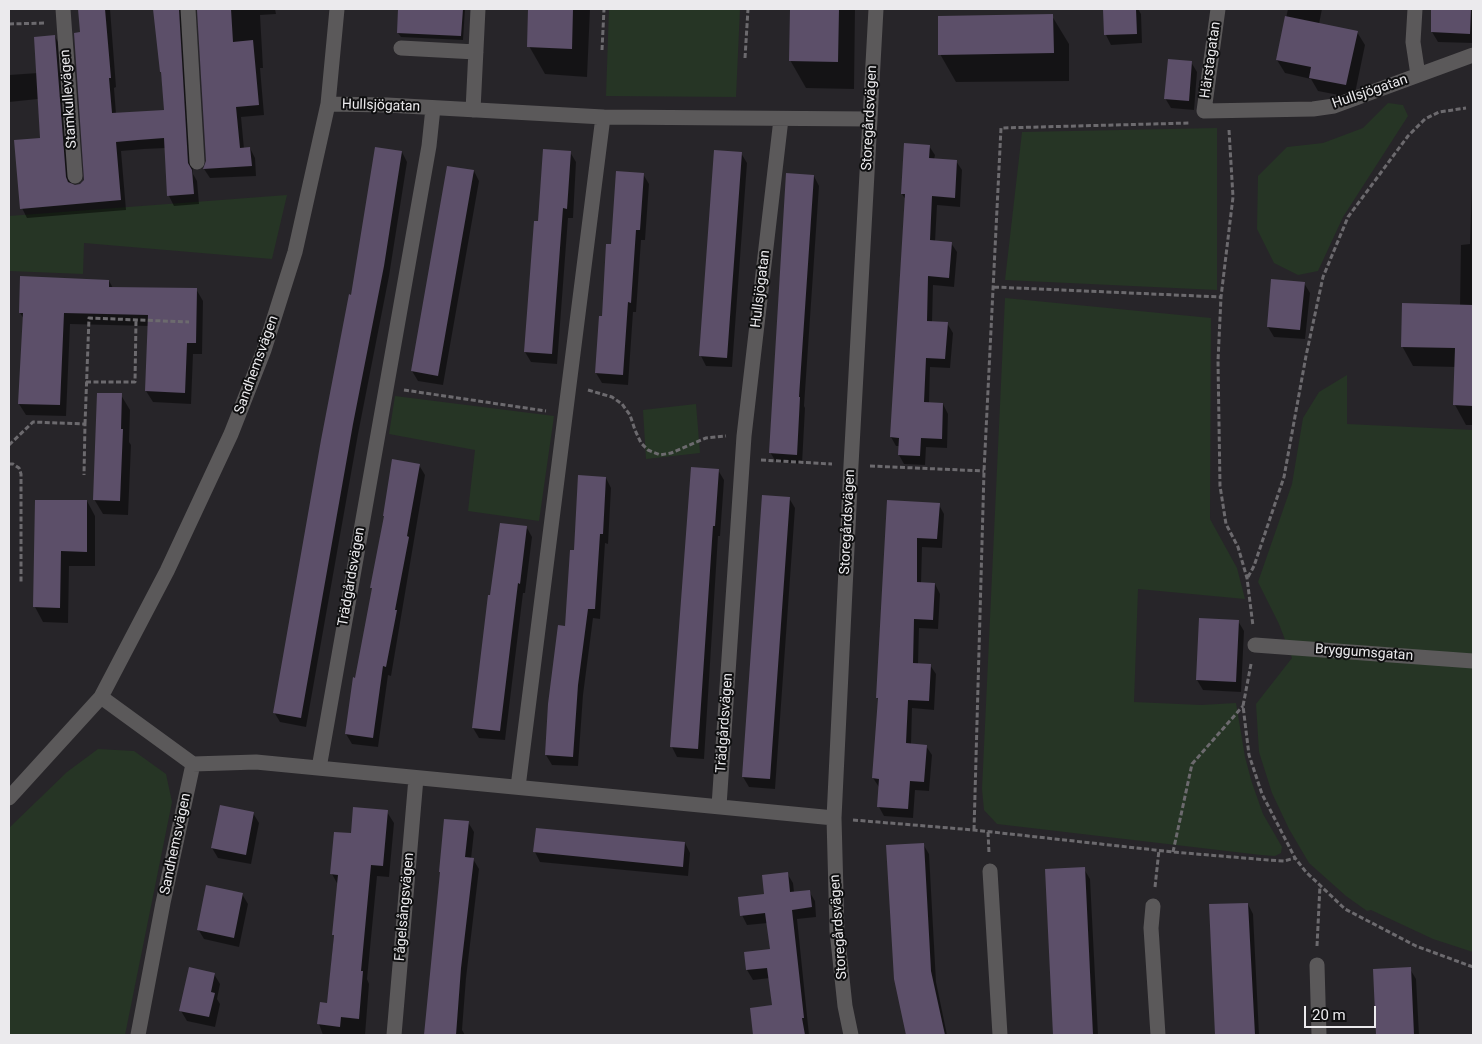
<!DOCTYPE html>
<html>
<head>
<meta charset="utf-8">
<style>
  body { margin:0 }
  #map { position:relative; width:1482px; height:1044px; overflow:hidden; background:#272529; font-family:Roboto,sans-serif }
  canvas { display:block }
  .frame { position:absolute; inset:0; border:10px solid #ebeaed; pointer-events:none }
  .scale { position:absolute; left:1304px; top:1006px; width:72px; height:22px; box-sizing:border-box; border:2px solid #ebeaed; border-top:0; padding-left:6px; font-size:15px; line-height:18px; white-space:nowrap; color:#ebeaed; -webkit-text-stroke:4px #0f0f10; paint-order:stroke }
</style>
</head>
<body>
<div id="map">
<canvas width="1482" height="1044"></canvas>
<div class="frame"></div>
<div class="scale">20 m</div>
</div>
<script>
const context = document.querySelector('canvas').getContext('2d');
context.lineJoin = 'round';
function fillPath(path, color) { context.fillStyle = color; context.fill(path, 'evenodd'); }
const shape = rows => new Path2D(rows.map(r => 'M' + r).join(''));
function strokePath(path, color, width, dash) { context.strokeStyle = color; context.lineWidth = width; context.lineCap = dash ? 'butt' : 'round'; context.setLineDash(dash || []); context.stroke(path); }
function drawText(font, color, halo, rows, align = 'center') {
  context.font = font + ' Roboto,sans-serif'; context.lineWidth = 4; context.setLineDash([]); context.textBaseline = 'middle'; context.strokeStyle = halo; context.fillStyle = color; for (const [text, x, y, turn = 0] of rows) {
    context.save(); context.translate(x, y); context.rotate((+turn || 0) * Math.PI / 180); context.textAlign = isNaN(turn) ? turn : align; if (halo) context.strokeText(text, 0, 0); context.fillText(text, 0, 0); context.restore();
  }
}
const green = shape([
  [609,9,740,9,736,97,606,96],
  [1388,103,1403,105,1408,116,1343,217,1318,271,1298,275,1274,263,1257,229,1258,176,1287,147,1323,143,1363,128],
  [1217,128,1217,290,1005,280,1022,132],
  [287,195,272,259,84,243,83,274,9,271,9,216],
  [1005,298,1211,318,1210,519,1237,568,1245,599,1138,589,1134,702,1201,705,1236,703,1245,757,1252,783,1263,814,1282,847,1281,853,1275,856,1261,855,997,824,984,810,982,789],
  [1347,375,1347,424,1473,430,1473,952,1433,939,1371,910,1367,911,1346,896,1309,863,1289,829,1272,793,1259,752,1256,704,1292,658,1279,624,1258,582,1292,484,1303,418,1319,392],
  [395,396,554,416,539,521,468,511,475,450,389,434],
  [696,404,700,453,646,459,643,410],
  [98,749,134,751,166,774,172,802,125,1035,9,1035,9,828,67,772]
]);
const shadow = shape([
  [79,9,110,9,116,87,114,88,116,114,165,111,155,9,186,9,184,20,193,174,197,181,199,204,174,206,169,196,166,148,144,149,121,151,126,210,27,218,22,208,41,140,38,99,9,102,9,75,38,73,55,36,60,46,71,185,76,187,84,181,82,33],
  [222,9,275,9,276,14,260,15,263,68,260,68,264,115,241,117,244,149,250,148,255,158,256,176,210,178,204,169,208,162,199,11],
  [400,9,465,9,463,40,401,37,398,33],
  [530,9,590,9,587,77,545,74,529,46],
  [791,9,855,9,854,89,806,88,790,60],
  [1105,9,1138,9,1141,14,1142,43,1111,45,1106,35],
  [1288,9,1322,9,1319,24,1357,32,1365,45,1354,98,1318,91,1311,79,1285,73,1277,60],
  [1433,9,1473,9,1473,43,1438,42,1432,32],
  [1052,16,1069,44,1069,81,956,82,940,54],
  [1191,62,1197,72,1194,110,1171,108,1165,98],
  [929,146,935,155,934,160,956,161,962,170,960,207,937,205,935,242,951,243,957,252,954,287,933,285,932,322,947,323,953,333,950,368,930,367,929,403,943,404,948,414,947,448,926,447,925,465,904,464,899,455,900,446,896,446,891,437,906,200,902,194],
  [402,152,407,162,389,276,358,434,306,727,280,722,274,712,352,296],
  [570,152,576,162,573,218,568,218,557,364,531,362,525,352,540,223],
  [741,153,747,163,732,367,706,366,701,356],
  [474,171,479,181,443,385,418,381,412,371],
  [643,174,649,184,645,240,641,240,636,312,633,312,628,385,602,383,596,373,600,317,603,318,612,245],
  [814,176,819,186,804,406,805,408,802,464,776,462,770,452],
  [1472,186,1473,186,1473,425,1466,425,1455,405,1456,367,1413,366,1402,346,1460,306,1461,245,1470,244],
  [109,281,113,288,196,289,203,301,202,354,193,354,191,404,153,402,146,391,148,326,70,324,66,416,26,415,19,404,24,319,20,313],
  [1304,283,1310,293,1305,339,1274,337,1268,327],
  [121,395,130,410,129,442,131,445,128,515,103,514,94,499],
  [419,465,425,475,391,676,388,675,378,747,352,744,346,734,373,590,372,588,385,518,384,516],
  [718,470,724,480,720,536,718,536,704,759,677,757,672,747],
  [606,478,611,488,608,544,605,543,600,619,593,618,583,695,578,766,552,765,546,755,567,627,575,552],
  [763,496,789,498,795,508,775,789,749,787,743,777],
  [36,501,87,501,95,516,95,566,69,566,68,623,43,622,35,607],
  [888,501,939,505,944,514,942,548,922,547,921,584,935,584,940,594,938,629,919,628,918,664,930,665,936,674,934,710,912,708,911,745,926,746,932,755,929,791,915,790,913,818,884,816,879,807,879,787,873,778,879,702,877,697],
  [527,528,532,537,525,593,523,593,505,740,479,738,473,728,491,597],
  [1238,621,1244,631,1241,692,1203,690,1197,680],
  [387,812,394,823,389,877,377,876,367,979,369,984,365,1035,323,1035,319,1024,328,1004,338,885,332,874,352,835],
  [253,813,259,823,251,864,218,858,212,848],
  [468,822,474,832,471,859,473,859,479,869,466,978,462,1030,465,1035,426,1035,441,874],
  [685,843,690,853,688,876,540,862,535,852],
  [923,844,929,854,936,982,947,1035,907,1035,895,978],
  [1084,869,1090,879,1098,1035,1055,1035,1047,870],
  [787,873,793,883,794,892,809,891,815,901,816,917,797,919,809,1035,775,1035,770,978,753,980,747,970,771,950,768,923,747,925,742,915,766,896],
  [242,894,248,904,239,947,204,939,198,929],
  [1248,904,1253,914,1259,1035,1217,1035,1210,905],
  [1410,969,1416,979,1419,1035,1377,1035,1374,970],
  [214,974,220,984,217,999,220,1004,215,1027,187,1021,181,1011]
]);
const building = shape([
  [78,9,105,9,111,78,109,78,112,113,164,110,161,72,160,72,153,9,179,9,188,163,192,170,194,194,167,196,164,138,138,140,116,142,121,200,20,209,14,140,40,138,34,37,55,35,66,177,68,182,75,185,80,184,84,180,74,33,80,32],
  [231,9,233,42,253,40,259,105,236,107,240,148,250,147,252,166,203,169,206,161,197,10],
  [398,9,463,9,461,36,397,33],
  [528,9,573,9,572,49,527,47],
  [790,9,839,9,838,62,789,61],
  [1103,9,1136,9,1137,34,1104,35],
  [1431,9,1471,9,1470,34,1431,32],
  [1053,14,1054,53,938,55,938,16],
  [1285,16,1358,31,1346,85,1309,78,1311,67,1276,60],
  [1168,59,1192,61,1189,101,1164,99],
  [904,143,930,145,929,158,957,160,955,198,932,196,930,240,952,242,949,278,928,276,927,321,948,322,945,359,926,358,924,402,943,403,942,439,921,438,920,456,898,455,899,438,890,437,905,194,901,194],
  [375,147,402,151,384,266,353,424,301,718,273,713,321,440,349,294,351,295],
  [543,149,571,151,567,209,563,208,552,354,524,352,534,221,538,221],
  [714,150,742,152,727,358,699,356],
  [447,166,474,170,438,376,411,371],
  [616,171,644,173,640,230,636,230,631,303,628,302,623,375,595,373,599,316,602,316,606,244,611,244],
  [786,173,814,175,799,397,800,397,797,455,769,453],
  [20,276,109,280,109,287,197,288,196,343,187,343,185,393,145,391,148,315,64,313,60,405,18,404,23,313,19,313],
  [1271,279,1305,282,1300,330,1267,327],
  [1402,303,1473,305,1473,406,1453,405,1455,348,1401,347],
  [97,393,122,393,121,429,123,429,120,501,93,500],
  [392,459,420,464,407,536,409,537,395,610,397,610,386,667,383,666,373,738,345,734,353,677,355,678,372,588,370,588,384,516,383,516],
  [691,467,719,469,715,526,713,526,698,749,670,747],
  [578,475,606,477,603,534,600,534,595,609,588,609,578,685,573,757,545,755,548,704,558,625,565,626,570,550,574,550],
  [762,495,790,497,770,779,742,777],
  [35,500,87,500,87,552,61,551,60,608,33,607],
  [887,500,940,503,937,539,917,538,917,582,935,583,933,620,914,619,913,663,931,664,929,701,908,700,906,743,927,745,924,782,910,781,908,809,877,807,879,779,872,778,878,698,876,698],
  [500,523,527,526,520,584,518,583,500,731,472,728,488,595,490,595],
  [1199,618,1239,620,1236,682,1196,680],
  [220,805,254,812,246,855,211,848],
  [353,807,388,810,383,866,371,865,361,971,363,971,359,1019,341,1017,340,1027,317,1024,320,1002,327,1003,334,935,332,935,338,875,330,874,334,832,351,833],
  [444,819,469,821,465,857,474,858,461,968,456,1035,424,1035,440,872,439,872],
  [536,828,685,842,683,867,533,852],
  [924,843,931,971,945,1035,906,1035,894,979,886,845],
  [1085,867,1093,1035,1053,1035,1045,869],
  [788,872,790,892,810,890,812,907,792,910,804,1018,802,1018,805,1035,753,1035,750,1008,772,1005,767,968,746,970,744,952,770,949,765,913,740,916,738,897,764,894,762,875],
  [206,885,243,893,234,938,197,930],
  [1248,903,1255,1035,1215,1035,1209,904],
  [189,967,215,973,211,992,215,993,209,1017,179,1011],
  [1411,967,1414,1035,1376,1035,1373,969]
]);
const path = shape([
  [9,24,46,23],
  [602,50,604,9],
  [745,58,748,9],
  [1229,130,1233,197,1221,297,1218,361,1220,486,1226,524,1238,547,1247,578,1253,626],
  [994,287,1221,297],
  [86,382,135,382,136,320],
  [404,390,546,411],
  [588,390,612,397,622,404,630,415,635,430,641,443,648,450,660,455,671,453,706,438,726,436],
  [85,424,89,318,189,322],
  [9,445,33,422,85,424,84,475],
  [761,460,832,464],
  [9,464,13,464,19,468,21,474,21,584],
  [870,466,984,471],
  [1248,577,1254,566,1284,477,1306,356,1323,277,1348,217,1408,136,1425,119,1439,112,1466,108],
  [1251,664,1243,706,1249,755,1262,794,1295,858,1306,872,1345,909,1416,946,1473,967],
  [853,820,974,830,1173,852,1268,860,1284,861,1295,858],
  [974,830,984,471,1001,128,1190,123],
  [988,832,989,853],
  [1173,852,1192,764,1243,706],
  [1155,887,1159,850],
  [1317,946,1320,885]
]);
const minor = shape([
  [63,9,75,176],
  [188,9,197,162],
  [1218,9,1204,111,1313,109,1334,106,1473,55],
  [1415,9,1413,42,1418,75],
  [401,48,476,52],
  [328,104,387,105,603,117,870,119],
  [473,110,478,9],
  [1255,645,1473,661],
  [101,697,193,764,163,903,138,1035],
  [193,764,256,762,834,818],
  [319,768,429,146,433,108],
  [518,787,603,117],
  [9,798,101,697,167,571,231,434,264,350,295,252,328,104,337,9],
  [719,806,744,436,781,119],
  [990,871,1000,1035],
  [1153,906,1151,928,1158,1035],
  [1317,965,1319,1035],
  [394,1035,416,778],
  [851,1035,845,1006,837,931,834,818,851,465,876,9]
]);
const streetNames = [
  ["Härstagatan",1211,60,-82],
  ["Hullsjögatan",1370,92,-19],
  ["Stamkullevägen",69,99,-94],
  ["Hullsjögatan",381,106,2],
  ["Storegårdsvägen",870,118,-87],
  ["Hullsjögatan",761,289,-83],
  ["Sandhemsvägen",257,365,-70],
  ["Storegårdsvägen",848,522,-87],
  ["Trädgårdsvägen",352,577,-80],
  ["Bryggumsgatan",1364,653,4],
  ["Trädgårdsvägen",725,723,-86],
  ["Sandhemsvägen",176,844,-78],
  ["Fågelsångsvägen",405,907,-85],
  ["Storegårdsvägen",839,927,-94]
];
fillPath(green, '#263525');
fillPath(shadow, '#0007');
fillPath(building, '#5c4f69');
strokePath(path, '#6c6a6e', 3, [5, 2.5]);
strokePath(minor, '#5b595a', 15);
drawText('14px', '#ebeaed', '#0f0f10', streetNames);
</script>
</body>
</html>
